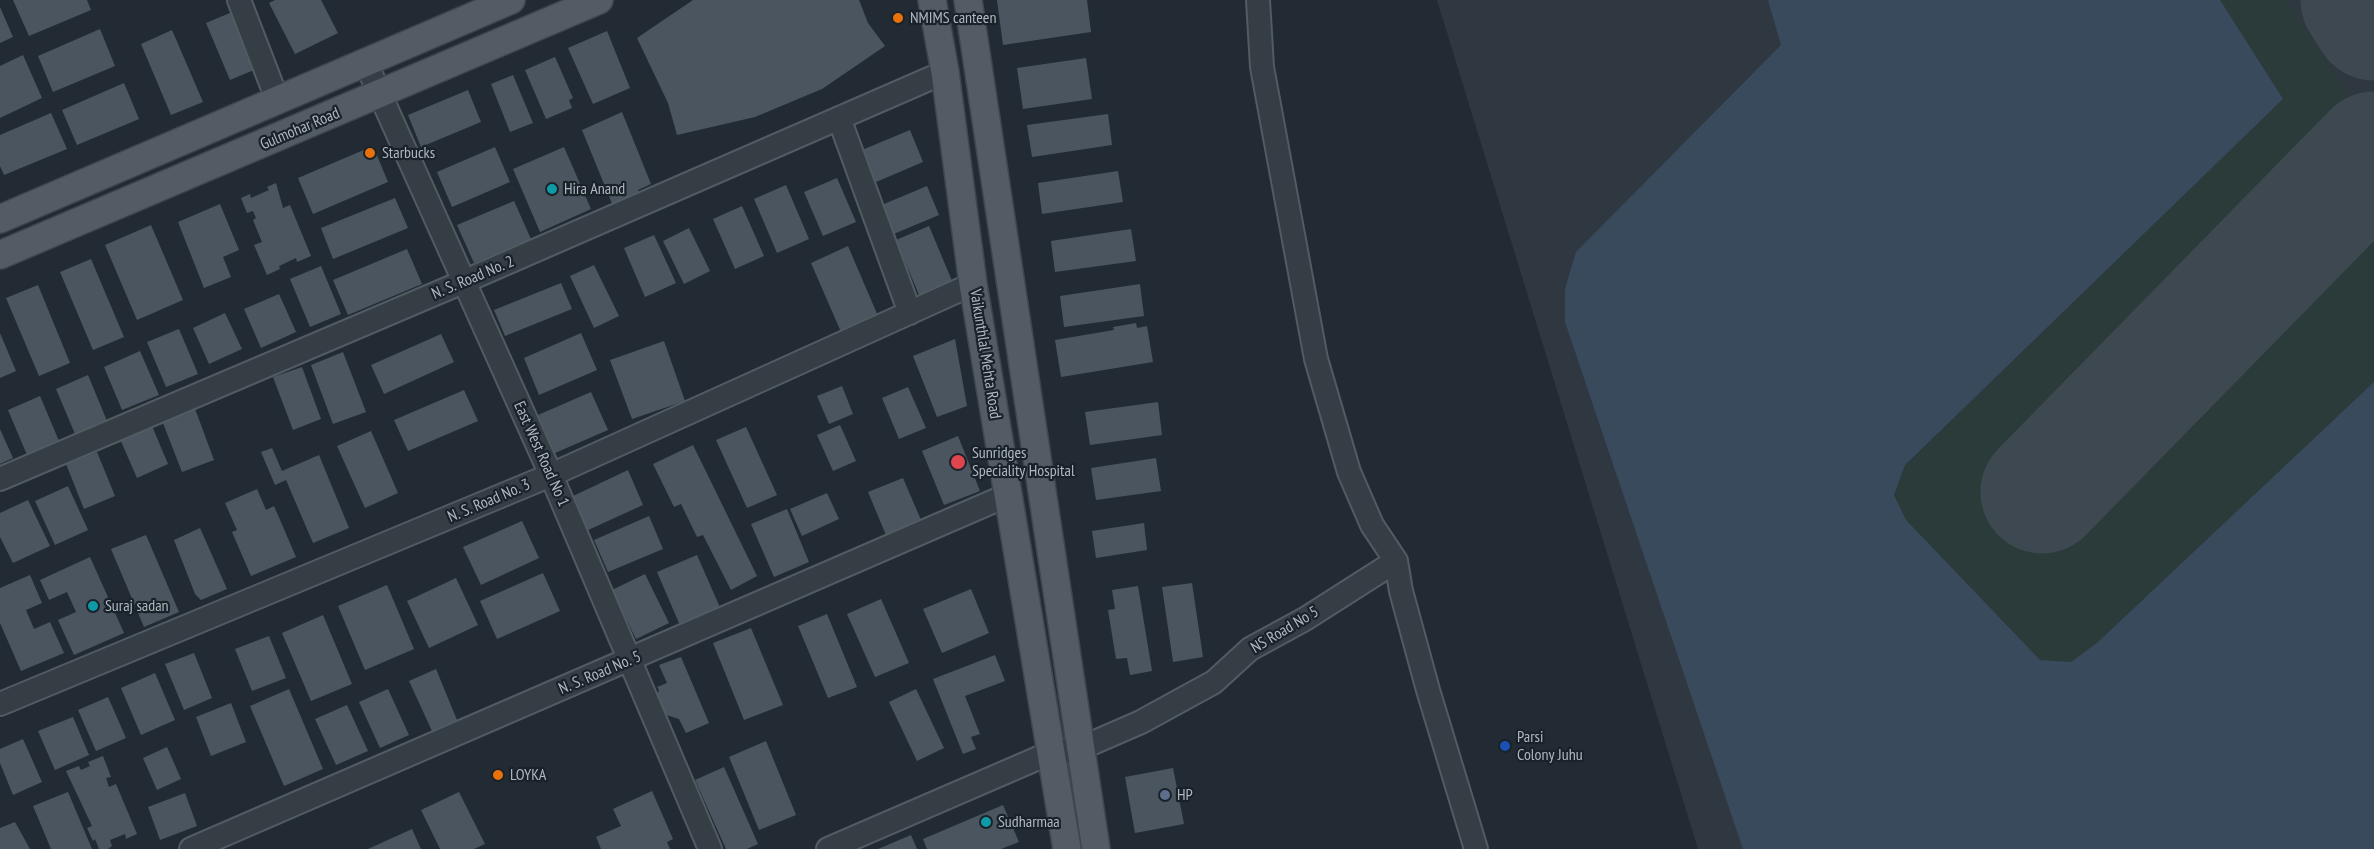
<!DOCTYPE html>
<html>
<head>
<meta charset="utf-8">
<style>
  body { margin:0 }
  canvas { display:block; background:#222b34 }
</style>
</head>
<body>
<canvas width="2374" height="849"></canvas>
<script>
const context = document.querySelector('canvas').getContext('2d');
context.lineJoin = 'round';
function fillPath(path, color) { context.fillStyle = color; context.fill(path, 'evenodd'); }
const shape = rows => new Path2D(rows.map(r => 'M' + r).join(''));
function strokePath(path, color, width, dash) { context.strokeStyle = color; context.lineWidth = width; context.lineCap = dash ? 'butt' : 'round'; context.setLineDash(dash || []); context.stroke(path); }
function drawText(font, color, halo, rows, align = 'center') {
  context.font = font + ' "PT Sans Narrow",sans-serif'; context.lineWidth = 4.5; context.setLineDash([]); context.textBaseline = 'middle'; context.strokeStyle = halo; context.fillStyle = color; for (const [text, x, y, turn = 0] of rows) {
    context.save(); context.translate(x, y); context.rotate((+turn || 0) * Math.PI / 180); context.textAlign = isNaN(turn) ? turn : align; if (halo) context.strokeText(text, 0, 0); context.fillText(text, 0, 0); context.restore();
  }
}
const airport = shape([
  [1437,0,2374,0,2374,849,1698,849]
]);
const green = shape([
  [2220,0,2286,0,2349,98,2329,165,2017,485,2059,527,2374,205,2374,382,2098,642,2071,662,2040,660,1906,520,1894,495,1905,466,2283,99]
]);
const water = shape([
  [1768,0,2220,0,2283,99,1905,465,1894,495,1906,520,2040,660,2071,662,2098,642,2374,382,2374,849,1743,849,1565,322,1565,289,1576,252,1781,45]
]);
const runway = shape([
  [2362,0,2374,19],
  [2042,492,2374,153]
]);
const building = shape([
  [13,0,87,0,91,10,29,36],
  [275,0,321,0,338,33,295,54,269,3],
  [693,0,859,0,868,23,885,46,822,89,755,117,677,135,668,103,637,38],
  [997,0,1087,0,1091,32,1003,45],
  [0,7,13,37,0,43],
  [237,10,261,67,230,80,206,23],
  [100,29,115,66,53,92,38,56],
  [172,30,203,102,171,115,141,44],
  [607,31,630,88,593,104,568,48],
  [23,55,42,98,0,118,0,66],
  [555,57,573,98,569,100,572,108,546,119,525,70],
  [1086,58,1092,99,1023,109,1017,68],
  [513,75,533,123,510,132,491,84],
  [124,83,139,119,77,145,62,110],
  [468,90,481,122,421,147,408,115],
  [622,112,651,184,638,190,640,194,613,206,582,130],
  [51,113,67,149,4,175,0,166,0,135],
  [1108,114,1112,145,1032,157,1027,125],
  [910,130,923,162,876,182,862,150],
  [373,146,388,182,313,214,298,178],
  [495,147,510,182,452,207,437,172],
  [564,147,591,209,540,232,513,169],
  [1118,171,1123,202,1042,214,1038,183],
  [837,178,856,222,823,236,804,192],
  [276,183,283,208,290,205,311,256,297,262,296,258,279,266,280,269,267,275,254,245,262,242,253,220,256,218,253,211,247,213,241,198,250,194,251,198,269,190,267,187],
  [786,185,809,239,777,253,754,199],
  [927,186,939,215,884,238,872,209],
  [395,198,408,228,333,259,321,228],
  [514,201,531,239,474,263,457,225],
  [220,204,239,250,223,257,231,277,204,288,178,222],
  [742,206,764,256,735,269,713,219],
  [151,225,183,300,137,320,105,245],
  [929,226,955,288,922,302,896,240],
  [689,228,710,271,684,284,663,241],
  [1131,229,1136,261,1055,272,1051,241],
  [654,235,676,283,645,297,624,248],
  [848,246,878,316,841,332,811,263],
  [407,249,422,284,348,315,333,280],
  [91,259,124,337,93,350,60,272],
  [594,265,619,316,594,328,570,276],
  [321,266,341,314,310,327,290,279],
  [561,283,572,309,505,336,494,310],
  [1140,284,1144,316,1064,327,1060,296],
  [38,285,70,363,39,376,6,298],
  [279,294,296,332,261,348,244,309],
  [225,313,242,349,209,364,193,328],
  [1136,323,1137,328,1147,326,1153,362,1061,377,1055,340,1114,330,1113,327],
  [179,329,198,374,166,387,147,342],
  [0,333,16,371,0,378],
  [581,333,597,370,539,395,524,358],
  [441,334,454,362,384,394,371,365],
  [955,339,967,406,937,417,913,356],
  [664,341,685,401,632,419,610,360],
  [140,351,159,395,122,410,104,367],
  [343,352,366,412,333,424,311,365],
  [302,367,321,419,293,430,273,377],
  [88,375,107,421,75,434,56,389],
  [842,386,853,414,829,424,817,396],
  [908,387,926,428,899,439,882,398],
  [464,390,478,421,408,451,394,420],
  [591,392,608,430,555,453,538,415],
  [40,396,59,441,27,455,8,410],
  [1158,402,1162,435,1090,445,1085,412],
  [194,406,214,460,182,472,161,418],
  [840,425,856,461,833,471,817,435],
  [152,426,168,464,137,478,120,439],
  [746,427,777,495,747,508,716,440],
  [0,429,13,458,0,464],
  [371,431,398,493,365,508,337,446],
  [958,436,980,491,944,505,922,451],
  [693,445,757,576,731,590,703,535,697,537,681,504,674,507,653,464],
  [272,448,282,471,319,455,349,528,313,543,286,480,275,485,261,452],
  [97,452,115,496,84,509,66,464],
  [1156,458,1161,491,1096,500,1091,468],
  [628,470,643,505,586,531,571,497],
  [903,478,921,520,886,535,868,492],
  [68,486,88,530,55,545,35,501],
  [257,489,266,510,274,506,296,557,251,576,232,532,237,530,225,503],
  [827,493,839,519,802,536,790,509],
  [28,500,50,546,13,563,0,537,0,513],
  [787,509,809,562,774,577,751,524],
  [649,516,663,549,608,572,594,540],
  [522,521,539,558,481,585,463,547],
  [1144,523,1147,550,1096,558,1092,531],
  [200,528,227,589,201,600,195,594,174,540],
  [146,535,179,612,144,627,111,549],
  [697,555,722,612,682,630,657,572],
  [90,557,124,633,74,655,58,620,76,612,67,592,49,600,40,580],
  [543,573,560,611,497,639,480,601],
  [645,574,669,623,636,639,612,590],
  [30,575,42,603,26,610,34,629,50,622,64,653,21,671,0,623,0,588],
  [456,578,478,625,429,648,407,601],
  [1192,583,1203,657,1173,662,1162,587],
  [387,585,414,649,365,670,338,606],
  [1138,586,1152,671,1130,675,1127,658,1116,659,1108,610,1115,609,1112,590],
  [971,589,989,633,942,653,923,609],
  [881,599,909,663,875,677,847,614],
  [827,614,857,687,828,698,798,626],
  [323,615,352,684,311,701,282,633],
  [751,628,783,705,744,720,713,643],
  [269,636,286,678,252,691,235,649],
  [194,653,212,698,184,710,165,664],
  [995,655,1005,681,965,696,980,734,971,737,976,749,963,754,933,679],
  [681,657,709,723,686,733,679,719,651,710,659,690,657,687,667,683,659,665],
  [436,669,457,720,432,731,409,681],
  [155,673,175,720,141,735,121,688],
  [289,689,323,769,284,786,250,706],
  [388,689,409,735,380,748,359,702],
  [916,689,944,748,917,761,889,702],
  [108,697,126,738,96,751,78,710],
  [231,703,246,742,211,756,196,717],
  [347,705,368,751,336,765,315,719],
  [73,717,89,755,55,770,38,731],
  [23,739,42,782,13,795,0,763,0,749],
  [766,741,796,815,759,830,729,757],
  [167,747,181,779,157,790,143,758],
  [103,756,111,777,106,778,109,787,116,784,137,834,126,839,125,834,110,840,112,846,108,849,99,849,95,839,93,841,87,828,92,826,66,771,79,766,81,770,90,766,88,762],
  [724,767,758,844,747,849,726,849,695,780],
  [1173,768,1184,824,1135,833,1125,777],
  [652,791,673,839,667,842,670,849,601,849,596,837,621,826,613,809],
  [68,792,92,849,51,849,33,806],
  [459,792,485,844,474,849,440,849,421,810],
  [185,793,197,826,160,840,148,807],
  [1003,805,1019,842,1001,849,927,849,923,839],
  [15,822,30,849,0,849,0,828],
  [412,829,421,849,368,849],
  [911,835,917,849,878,849]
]);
const minor = shape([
  [239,0,277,99],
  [1258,0,1262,67,1316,359,1349,472,1372,525,1396,561,1401,591,1428,690,1476,849],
  [365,61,551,475,710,849],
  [839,118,910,313],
  [0,479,463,282,945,72],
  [0,704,551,475,973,284],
  [191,849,1008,495],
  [828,849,1050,753,1079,749,1141,722,1214,682,1250,649,1305,619,1396,561]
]);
const major = shape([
  [932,0,945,72,973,284,1067,849],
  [968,0,1096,849],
  [0,219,511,0],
  [0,255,599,0]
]);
const markers = [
  [898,18,6,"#e8710a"],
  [370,153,6,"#e8710a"],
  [552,189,6,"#0f9aa8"],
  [958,462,8,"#e0444e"],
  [93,606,6,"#0f9aa8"],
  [1505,746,6,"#1a4fb4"],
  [498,775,6,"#e8710a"],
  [1165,795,6,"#5c6f8a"],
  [986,822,6,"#0f9aa8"]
];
const poiNames = [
  ["NMIMS canteen",910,18],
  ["Starbucks",382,153],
  ["Hira Anand",564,189],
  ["Sunridges",972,453],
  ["Speciality Hospital",972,471],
  ["Suraj sadan",105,606],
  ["Parsi",1517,737],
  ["Colony Juhu",1517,755],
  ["LOYKA",510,775],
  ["HP",1177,795],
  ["Sudharmaa",998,822]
];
const streetNames = [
  ["Gulmohar Road",300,129,-23],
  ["N. S. Road No. 2",473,278,-23],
  ["Vaikunthlal Mehta Road",985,354,81],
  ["East West Road No 1",541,454,66],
  ["N. S. Road No. 3",489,501,-23],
  ["NS Road No 5",1285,630,-31],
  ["N. S. Road No. 5",600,673,-23]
];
fillPath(airport, '#2f3841');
fillPath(green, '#2a3b3a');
fillPath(water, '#394a5c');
strokePath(runway, '#3e4851', 123);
fillPath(building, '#4a555f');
strokePath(minor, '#525b62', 26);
strokePath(major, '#3e464e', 30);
strokePath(minor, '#353d45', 22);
strokePath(major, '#535c65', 27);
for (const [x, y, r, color] of markers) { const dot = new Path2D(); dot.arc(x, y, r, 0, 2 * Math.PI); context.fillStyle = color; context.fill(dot); strokePath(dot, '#1a2229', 2); }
drawText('16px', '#afb8c1', '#1a2229', poiNames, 'left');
drawText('16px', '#afb8c1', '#1a2229', streetNames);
</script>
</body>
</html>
